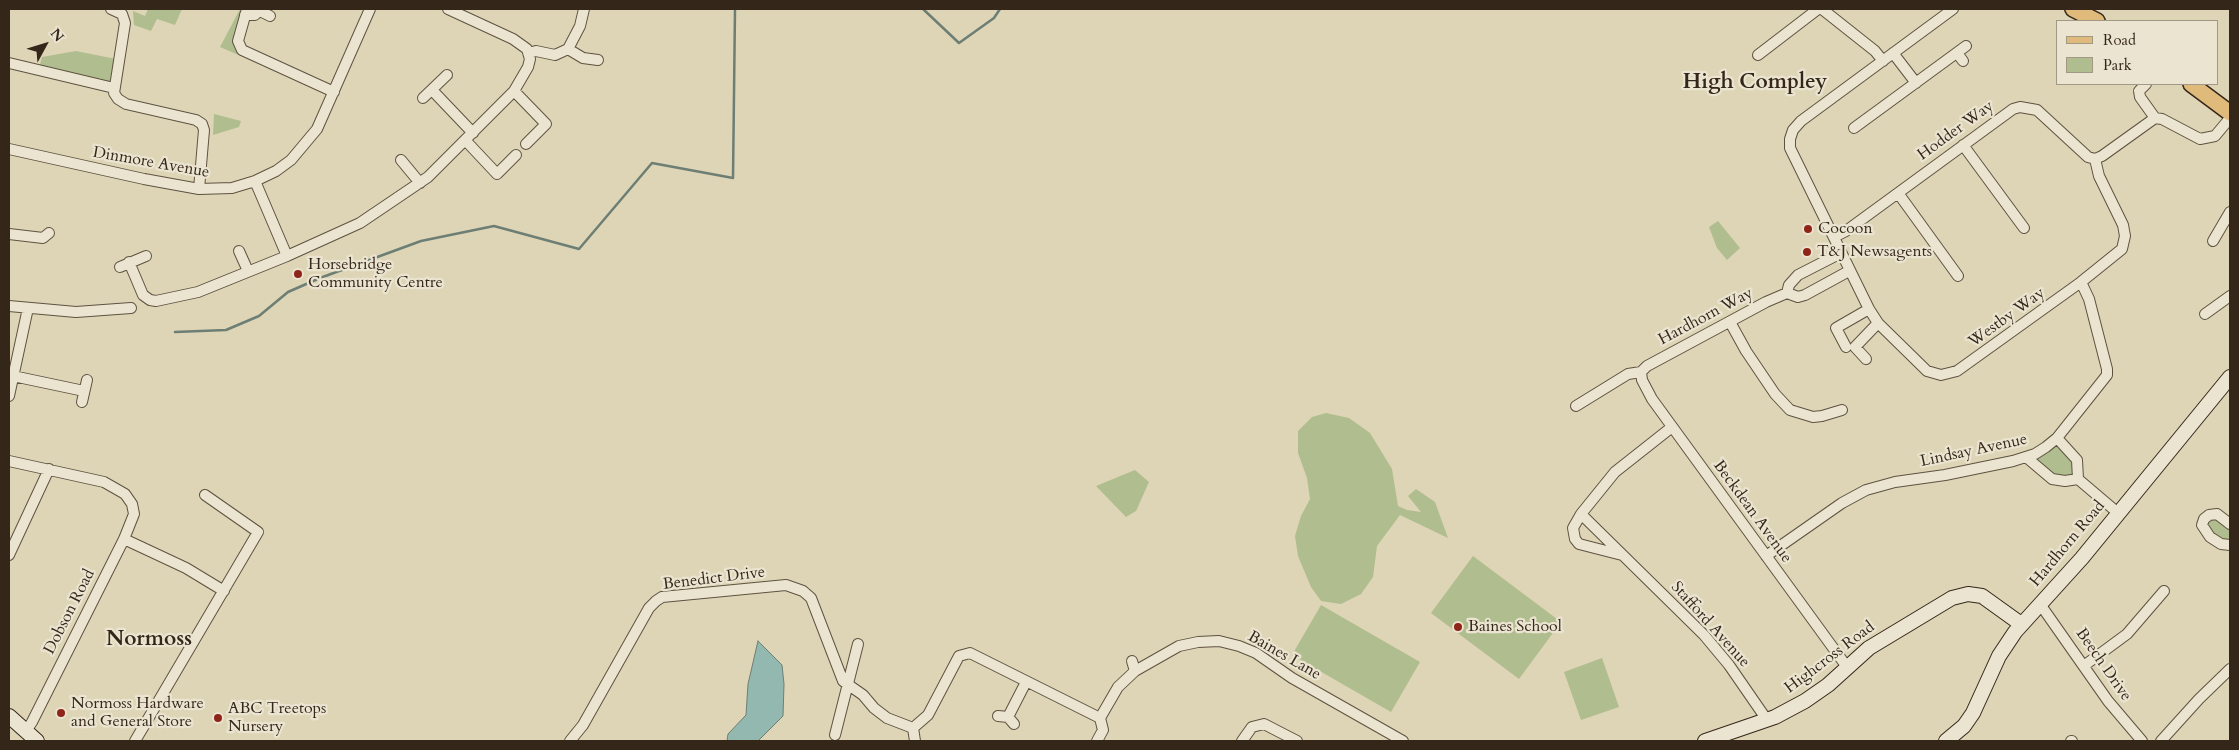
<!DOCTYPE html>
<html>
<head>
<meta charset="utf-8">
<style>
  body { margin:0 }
  #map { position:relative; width:2239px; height:750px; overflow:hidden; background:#ded5b6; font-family:Cardo,serif }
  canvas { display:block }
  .frame { position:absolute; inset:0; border:10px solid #35261a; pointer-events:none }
  .legend { position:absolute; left:2056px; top:20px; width:162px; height:65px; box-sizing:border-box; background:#eae4d0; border:1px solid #a29887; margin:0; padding:6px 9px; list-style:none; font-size:15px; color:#35261a }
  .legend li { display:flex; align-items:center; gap:10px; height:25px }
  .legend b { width:25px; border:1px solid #a29887 }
  .north { position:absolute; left:20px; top:20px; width:50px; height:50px; -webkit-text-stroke:4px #eae4d0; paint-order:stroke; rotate:51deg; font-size:14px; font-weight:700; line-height:20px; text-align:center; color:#35261a }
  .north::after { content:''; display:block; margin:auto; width:18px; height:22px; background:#35261a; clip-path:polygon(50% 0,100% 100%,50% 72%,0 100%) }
</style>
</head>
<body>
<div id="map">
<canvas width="2239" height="750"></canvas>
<div class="frame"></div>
<ul class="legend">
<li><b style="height:6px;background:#dfba7b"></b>Road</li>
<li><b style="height:14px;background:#b0bd8e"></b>Park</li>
</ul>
<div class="north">N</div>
</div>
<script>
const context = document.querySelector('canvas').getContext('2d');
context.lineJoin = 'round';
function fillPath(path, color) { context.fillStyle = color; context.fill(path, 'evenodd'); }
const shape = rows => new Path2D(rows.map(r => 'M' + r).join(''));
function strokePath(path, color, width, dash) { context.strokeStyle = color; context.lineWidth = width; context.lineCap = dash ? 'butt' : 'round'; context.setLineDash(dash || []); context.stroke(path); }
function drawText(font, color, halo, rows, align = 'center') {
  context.font = font + ' Cardo,serif'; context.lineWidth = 4.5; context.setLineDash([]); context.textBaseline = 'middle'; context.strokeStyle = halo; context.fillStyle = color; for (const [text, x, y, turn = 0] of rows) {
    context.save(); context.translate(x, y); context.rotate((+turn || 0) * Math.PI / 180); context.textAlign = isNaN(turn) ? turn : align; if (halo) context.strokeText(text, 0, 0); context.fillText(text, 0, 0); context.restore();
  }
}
const green = shape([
  [148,9,182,9,175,25,157,19,151,31,134,25,133,11,145,16],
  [240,9,245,9,237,47,243,57,220,47],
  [76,51,116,59,111,86,39,68,42,57],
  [214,114,241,121,239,127,213,135],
  [1718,221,1740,248,1727,260,1717,248,1709,227],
  [1326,413,1349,418,1370,433,1392,469,1398,506,1407,510,1421,512,1408,496,1416,489,1435,502,1448,538,1400,515,1377,546,1373,577,1361,594,1341,604,1321,601,1311,587,1298,556,1295,536,1301,516,1310,499,1307,478,1298,453,1298,431,1312,417],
  [2057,438,2079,471,2065,481,2026,457],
  [1135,470,1149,482,1136,511,1126,517,1096,486],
  [2209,515,2230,524,2230,545,2210,537,2204,519],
  [1473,556,1561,622,1519,679,1431,613],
  [1321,605,1420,662,1391,712,1292,655],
  [1602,658,1619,707,1581,720,1564,672]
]);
const water = shape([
  [758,641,782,665,784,684,783,716,758,741,727,741,728,734,746,715,748,684,758,641]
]);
const stream = shape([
  [923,9,959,43,994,18,1000,9],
  [175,332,226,330,259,316,288,292,320,278,421,241,494,226,579,249,652,163,733,178,735,9]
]);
const street = shape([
  [111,9,122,14,125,23,114,93,118,99,126,104,196,120,202,124,204,130,199,189],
  [247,9,238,41,242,50,334,92],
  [1822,9,1875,51,1883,61],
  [1953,9,1801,121,1793,130,1790,139,1790,148,1869,309,1878,323,1927,371,1941,375,1957,371,2081,282,2122,249,2125,236,2123,225,2099,176,2095,159],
  [260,11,270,16],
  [245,15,255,15,260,9],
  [568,49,583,58,598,60],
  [529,53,536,51,555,55,568,49,580,26,584,9],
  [1893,53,1916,83],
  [1957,53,1963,61],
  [1758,55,1818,9],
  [9,63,114,88],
  [2146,84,2139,91,2140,97,2155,118],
  [432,90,473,133],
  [514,91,546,124,526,144],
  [423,98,447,75],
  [1854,128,1966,46],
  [466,141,497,174,516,155],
  [1963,145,2024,228],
  [9,149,144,179,199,189,232,188,255,181,276,171,291,160,317,129,370,9],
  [2095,159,2102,156,2155,118,2162,119,2200,139,2215,136,2230,118],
  [401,160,420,183],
  [255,181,287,256,360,223,428,177,514,91,528,67,530,59,527,49,513,39,448,9],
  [1898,193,1958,276],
  [9,234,43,238,49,233],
  [1834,237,1846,231,2013,109,2020,107,2037,110,2088,157,2095,159],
  [2213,241,2230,212],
  [239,251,248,271],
  [129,262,143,295,150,300,156,301,198,292,287,256],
  [120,267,146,256],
  [1787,293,1789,285,1798,275,1841,253],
  [9,306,76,312,131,308],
  [2205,314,2230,296],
  [1730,322,1746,351,1775,394,1790,410,1813,417,1822,416,1842,410],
  [1846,347,1836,328,1869,309],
  [1866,359,1855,347,1878,323],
  [1641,372,1642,380,1652,399,1847,667],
  [1641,372,1647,366,1766,302,1787,293,1798,297,1805,295,1849,271],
  [13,376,84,391],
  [9,396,28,308],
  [82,402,87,380],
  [1576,406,1628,374,1641,372],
  [1672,427,1615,472,1581,514,1704,635,1729,665,1767,720],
  [2057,438,2077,460,2078,479],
  [2026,457,2052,479,2065,481,2078,479,2118,513],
  [9,461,104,482,125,494,132,504,134,514,124,539,32,722,26,731],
  [1581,514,1573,528,1575,539,1579,544,1622,555],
  [2230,524,2217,514,2209,515,2204,519,2202,525,2210,537,2221,544,2230,545],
  [124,539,186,568,224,591],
  [9,555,49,469],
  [1766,556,1842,503,1866,490,1895,482,1945,475,2013,461,2035,454,2046,447,2057,438,2107,375,2107,369,2089,299,2081,282],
  [2040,604,2108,701,2142,741],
  [1132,661,1135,671],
  [2085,665,2127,634,2164,591],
  [998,716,1008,717],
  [1100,718,1118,687,1135,671,1179,646,1198,642,1219,641,1239,646,1256,653,1292,678,1403,741],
  [1014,724,1008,717,1026,682],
  [913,728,915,741],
  [835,735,858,644],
  [135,741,258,532,205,495],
  [570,741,583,725,649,608,656,601,662,597,786,585,803,591,811,598,843,681,863,695,874,708,887,718,913,728,928,715,959,656,970,653,1100,718,1103,730,1097,741],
  [1242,741,1252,727,1264,724,1297,741],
  [2071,741,2072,741],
  [2161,741,2199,699,2230,669]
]);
const secondary = shape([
  [9,716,37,741],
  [1705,741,1775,717,1805,701,1828,685,1869,648,1952,598,1968,594,1982,596,2021,624],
  [1946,741,1964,726,1973,713,1999,656,2015,632,2082,558,2230,377]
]);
const primary = shape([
  [2073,9,2097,21],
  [2191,84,2230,113]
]);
const markers = [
  [1808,229,5,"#8f2418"],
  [1807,252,5,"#8f2418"],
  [298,274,5,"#8f2418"],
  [1458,627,5,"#8f2418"],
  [61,713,5,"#8f2418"],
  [218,718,5,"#8f2418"]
];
const streetNames = [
  ["Hodder Way",1956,131,-36],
  ["Dinmore Avenue",151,163,10],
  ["Hardhorn Way",1706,317,-28],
  ["Westby Way",2007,318,-36],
  ["Lindsay Avenue",1974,451,-12],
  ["Beckdean Avenue",1752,512,54],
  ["Hardhorn Road",2068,544,-50],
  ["Benedict Drive",714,579,-7],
  ["Dobson Road",70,612,-63],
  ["Stafford Avenue",1710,625,48],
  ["Baines Lane",1284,656,30],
  ["Highcross Road",1830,658,-37],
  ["Beech Drive",2103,665,55]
];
const poiNames = [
  ["Cocoon",1818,229],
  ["T&J Newsagents",1817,252],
  ["Horsebridge",308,265],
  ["Community Centre",308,283],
  ["Baines School",1468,627],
  ["Normoss Hardware",71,704],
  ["and General Store",71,722],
  ["ABC Treetops",228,709],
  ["Nursery",228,727]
];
const districtNames = [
  ["High Compley",1755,83],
  ["Normoss",149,640]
];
fillPath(green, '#b0bd8e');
fillPath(water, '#93b8b0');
strokePath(water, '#6d7e74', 1);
strokePath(stream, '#6d7e74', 2.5);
strokePath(street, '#5f5241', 12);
strokePath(secondary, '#35261a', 16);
strokePath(primary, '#35261a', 18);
strokePath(street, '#eae4d0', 10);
strokePath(secondary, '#eae4d0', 14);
strokePath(primary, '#dfba7b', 15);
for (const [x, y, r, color] of markers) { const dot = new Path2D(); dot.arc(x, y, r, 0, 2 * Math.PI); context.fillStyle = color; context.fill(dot); strokePath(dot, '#eae4d0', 2); }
drawText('16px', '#35261a', '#eae4d0', streetNames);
drawText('16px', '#35261a', '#eae4d0', poiNames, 'left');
drawText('bold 21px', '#35261a', '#eae4d0', districtNames);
</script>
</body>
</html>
